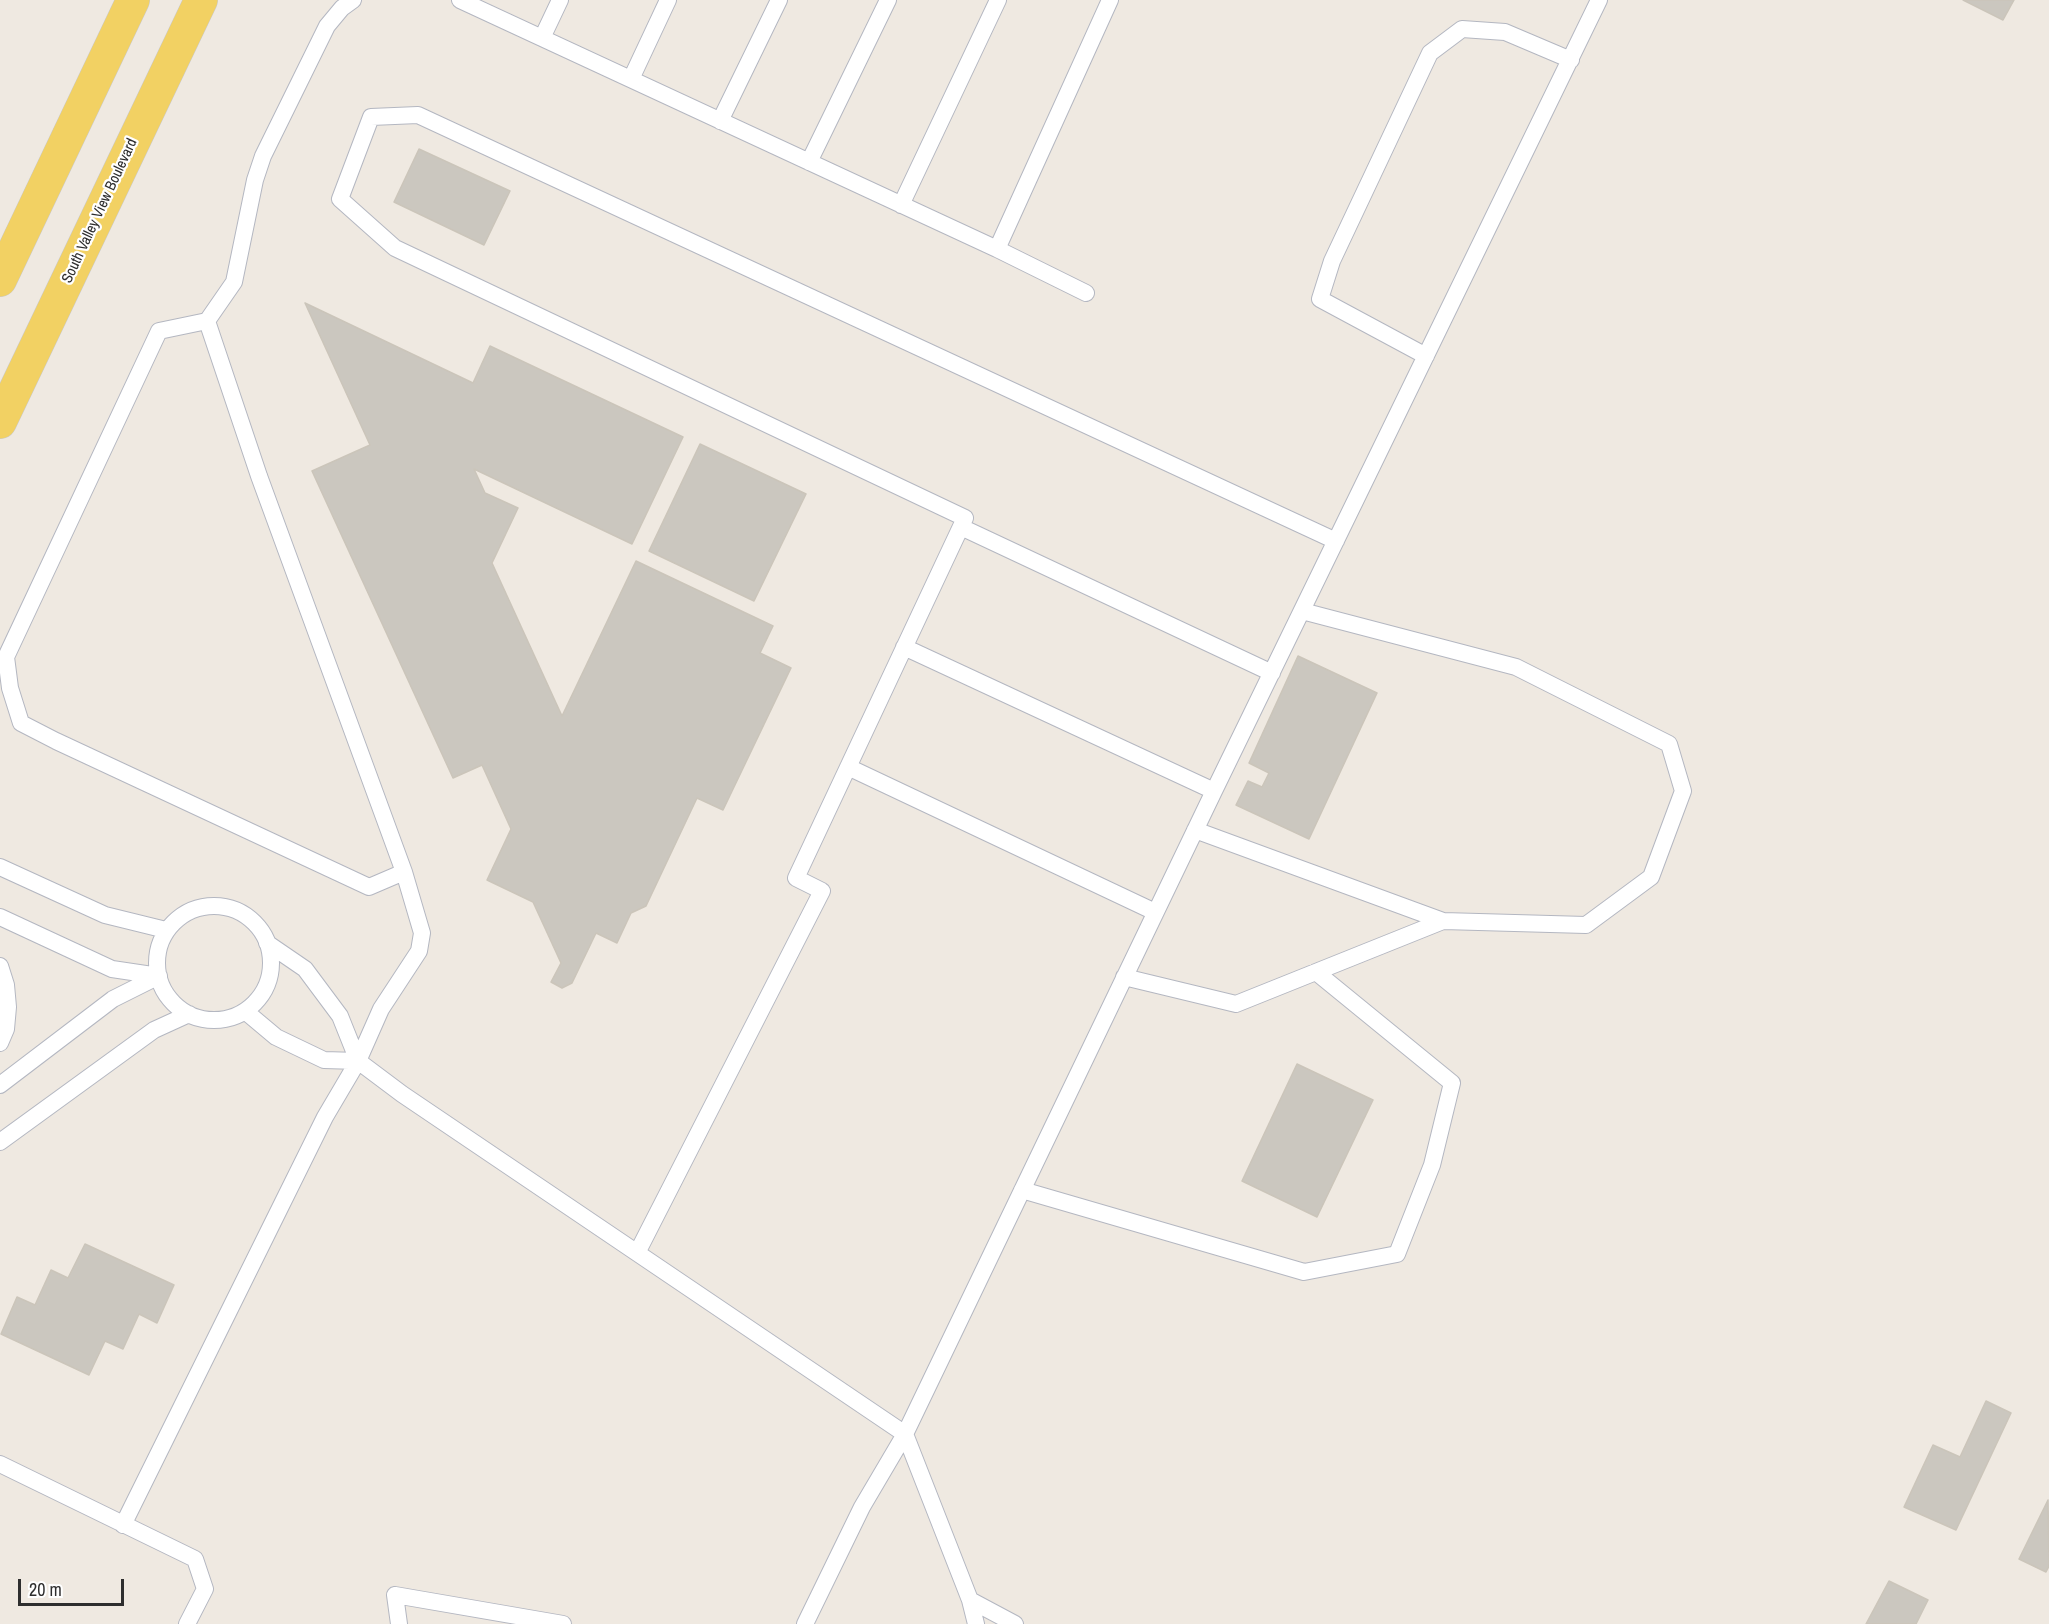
<!DOCTYPE html>
<html>
<head>
<meta charset="utf-8">
<style>
  body { margin:0 }
  #map { position:relative; width:2049px; height:1624px; overflow:hidden; background:#efe9e1; font-family:"Archivo Narrow",sans-serif }
  canvas { display:block }
  .scale { position:absolute; left:18px; top:1579px; width:106px; height:27px; box-sizing:border-box; border:3px solid #2e2e2e; border-top:0; padding-left:8px; font-size:18px; line-height:21px; white-space:nowrap; color:#2e2e2e; -webkit-text-stroke:4px #fff; paint-order:stroke }
</style>
</head>
<body>
<div id="map">
<canvas width="2049" height="1624"></canvas>
<div class="scale">20 m</div>
</div>
<script>
const context = document.querySelector('canvas').getContext('2d');
context.lineJoin = 'round';
function fillPath(path, color) { context.fillStyle = color; context.fill(path, 'evenodd'); }
const shape = rows => new Path2D(rows.map(r => 'M' + r).join(''));
function strokePath(path, color, width, dash) { context.strokeStyle = color; context.lineWidth = width; context.lineCap = dash ? 'butt' : 'round'; context.setLineDash(dash || []); context.stroke(path); }
function drawText(font, color, halo, rows, align = 'center') {
  context.font = font + ' "Archivo Narrow",sans-serif'; context.lineWidth = 4.5; context.setLineDash([]); context.textBaseline = 'middle'; context.strokeStyle = halo; context.fillStyle = color; for (const [text, x, y, turn = 0] of rows) {
    context.save(); context.translate(x, y); context.rotate((+turn || 0) * Math.PI / 180); context.textAlign = isNaN(turn) ? turn : align; if (halo) context.strokeText(text, 0, 0); context.fillText(text, 0, 0); context.restore();
  }
}
const building = shape([
  [1963,0,2014,0,2003,20,1963,0],
  [419,149,510,191,484,245,394,202,419,149],
  [305,303,473,383,490,346,683,437,632,544,474,469,485,493,518,508,492,563,562,716,636,561,773,626,760,653,791,668,723,810,697,798,646,906,631,913,617,943,596,933,572,983,562,988,551,982,561,963,533,902,487,880,511,829,482,765,453,778,312,471,370,445,305,303],
  [700,444,806,494,754,601,649,551,700,444],
  [1298,656,1377,693,1309,839,1236,805,1248,781,1262,787,1269,773,1249,763,1298,656],
  [1297,1064,1373,1100,1317,1217,1242,1181,1297,1064],
  [85,1244,174,1285,157,1323,139,1314,123,1349,105,1341,89,1375,1,1334,17,1297,35,1305,51,1270,68,1278,85,1244],
  [1986,1401,2011,1413,1956,1530,1904,1507,1933,1445,1960,1457,1986,1401],
  [2048,1500,2049,1566,2046,1572,2019,1559,2048,1500],
  [1889,1581,1928,1600,1916,1624,1866,1624,1889,1581]
]);
const service = shape([
  [460,0,997,249,1086,293],
  [542,38,560,0],
  [631,79,668,0],
  [720,121,779,0],
  [809,162,888,0],
  [901,205,998,0],
  [997,249,1110,0],
  [207,321,234,282,255,180,263,156,327,26,342,8,353,0],
  [1426,356,1320,299,1332,261,1430,53,1462,29,1505,32,1571,60],
  [961,527,1272,673],
  [904,647,1214,791],
  [848,767,1155,912],
  [1195,830,1443,921],
  [0,867,105,915,166,930],
  '157 963a57 57 0 1 1 114 0a57 57 0 1 1-114 0Z',
  [0,917,112,969,159,976],
  [267,943,305,969,340,1016,358,1061,402,1094,905,1434,970,1600,1015,1624],
  [0,966,6,985,8,1007,6,1029,0,1043],
  [1124,977,1236,1004,1443,921,1586,925,1651,877,1683,791,1669,744,1516,667,1302,611],
  [245,1011,276,1037,324,1060,358,1061],
  [0,1085,113,999,159,976],
  [0,1142,154,1030,189,1014],
  [1022,1190,1304,1272,1397,1254,1432,1165,1452,1083,1316,972],
  [637,1253,822,891,796,878,965,518,395,248,340,199,371,117,418,115,1336,541],
  [0,1464,195,1559,205,1589,187,1624],
  [123,1525,325,1117,358,1061,381,1009,419,951,422,933,404,872,259,476,207,321,159,331,6,657,10,688,21,723,56,741,369,887,404,872],
  [970,1600,976,1624],
  [399,1624,395,1595,563,1624],
  [805,1624,862,1507,905,1434,1214,791,1599,0]
]);
const primary = shape([
  [0,280,133,0],
  [0,422,201,0]
]);
const streetNames = [
  ["South Valley View Boulevard",100,211,-65]
];
fillPath(building, '#cbc7bf');
strokePath(building, '#cbc5ba', 1.5);
strokePath(service, '#b4b7c1', 18);
strokePath(primary, '#c9c9c9', 34);
strokePath(service, '#fff', 16);
strokePath(primary, '#f2d163', 33);
drawText('15px', '#2e2e2e', '#fff', streetNames);
</script>
</body>
</html>
